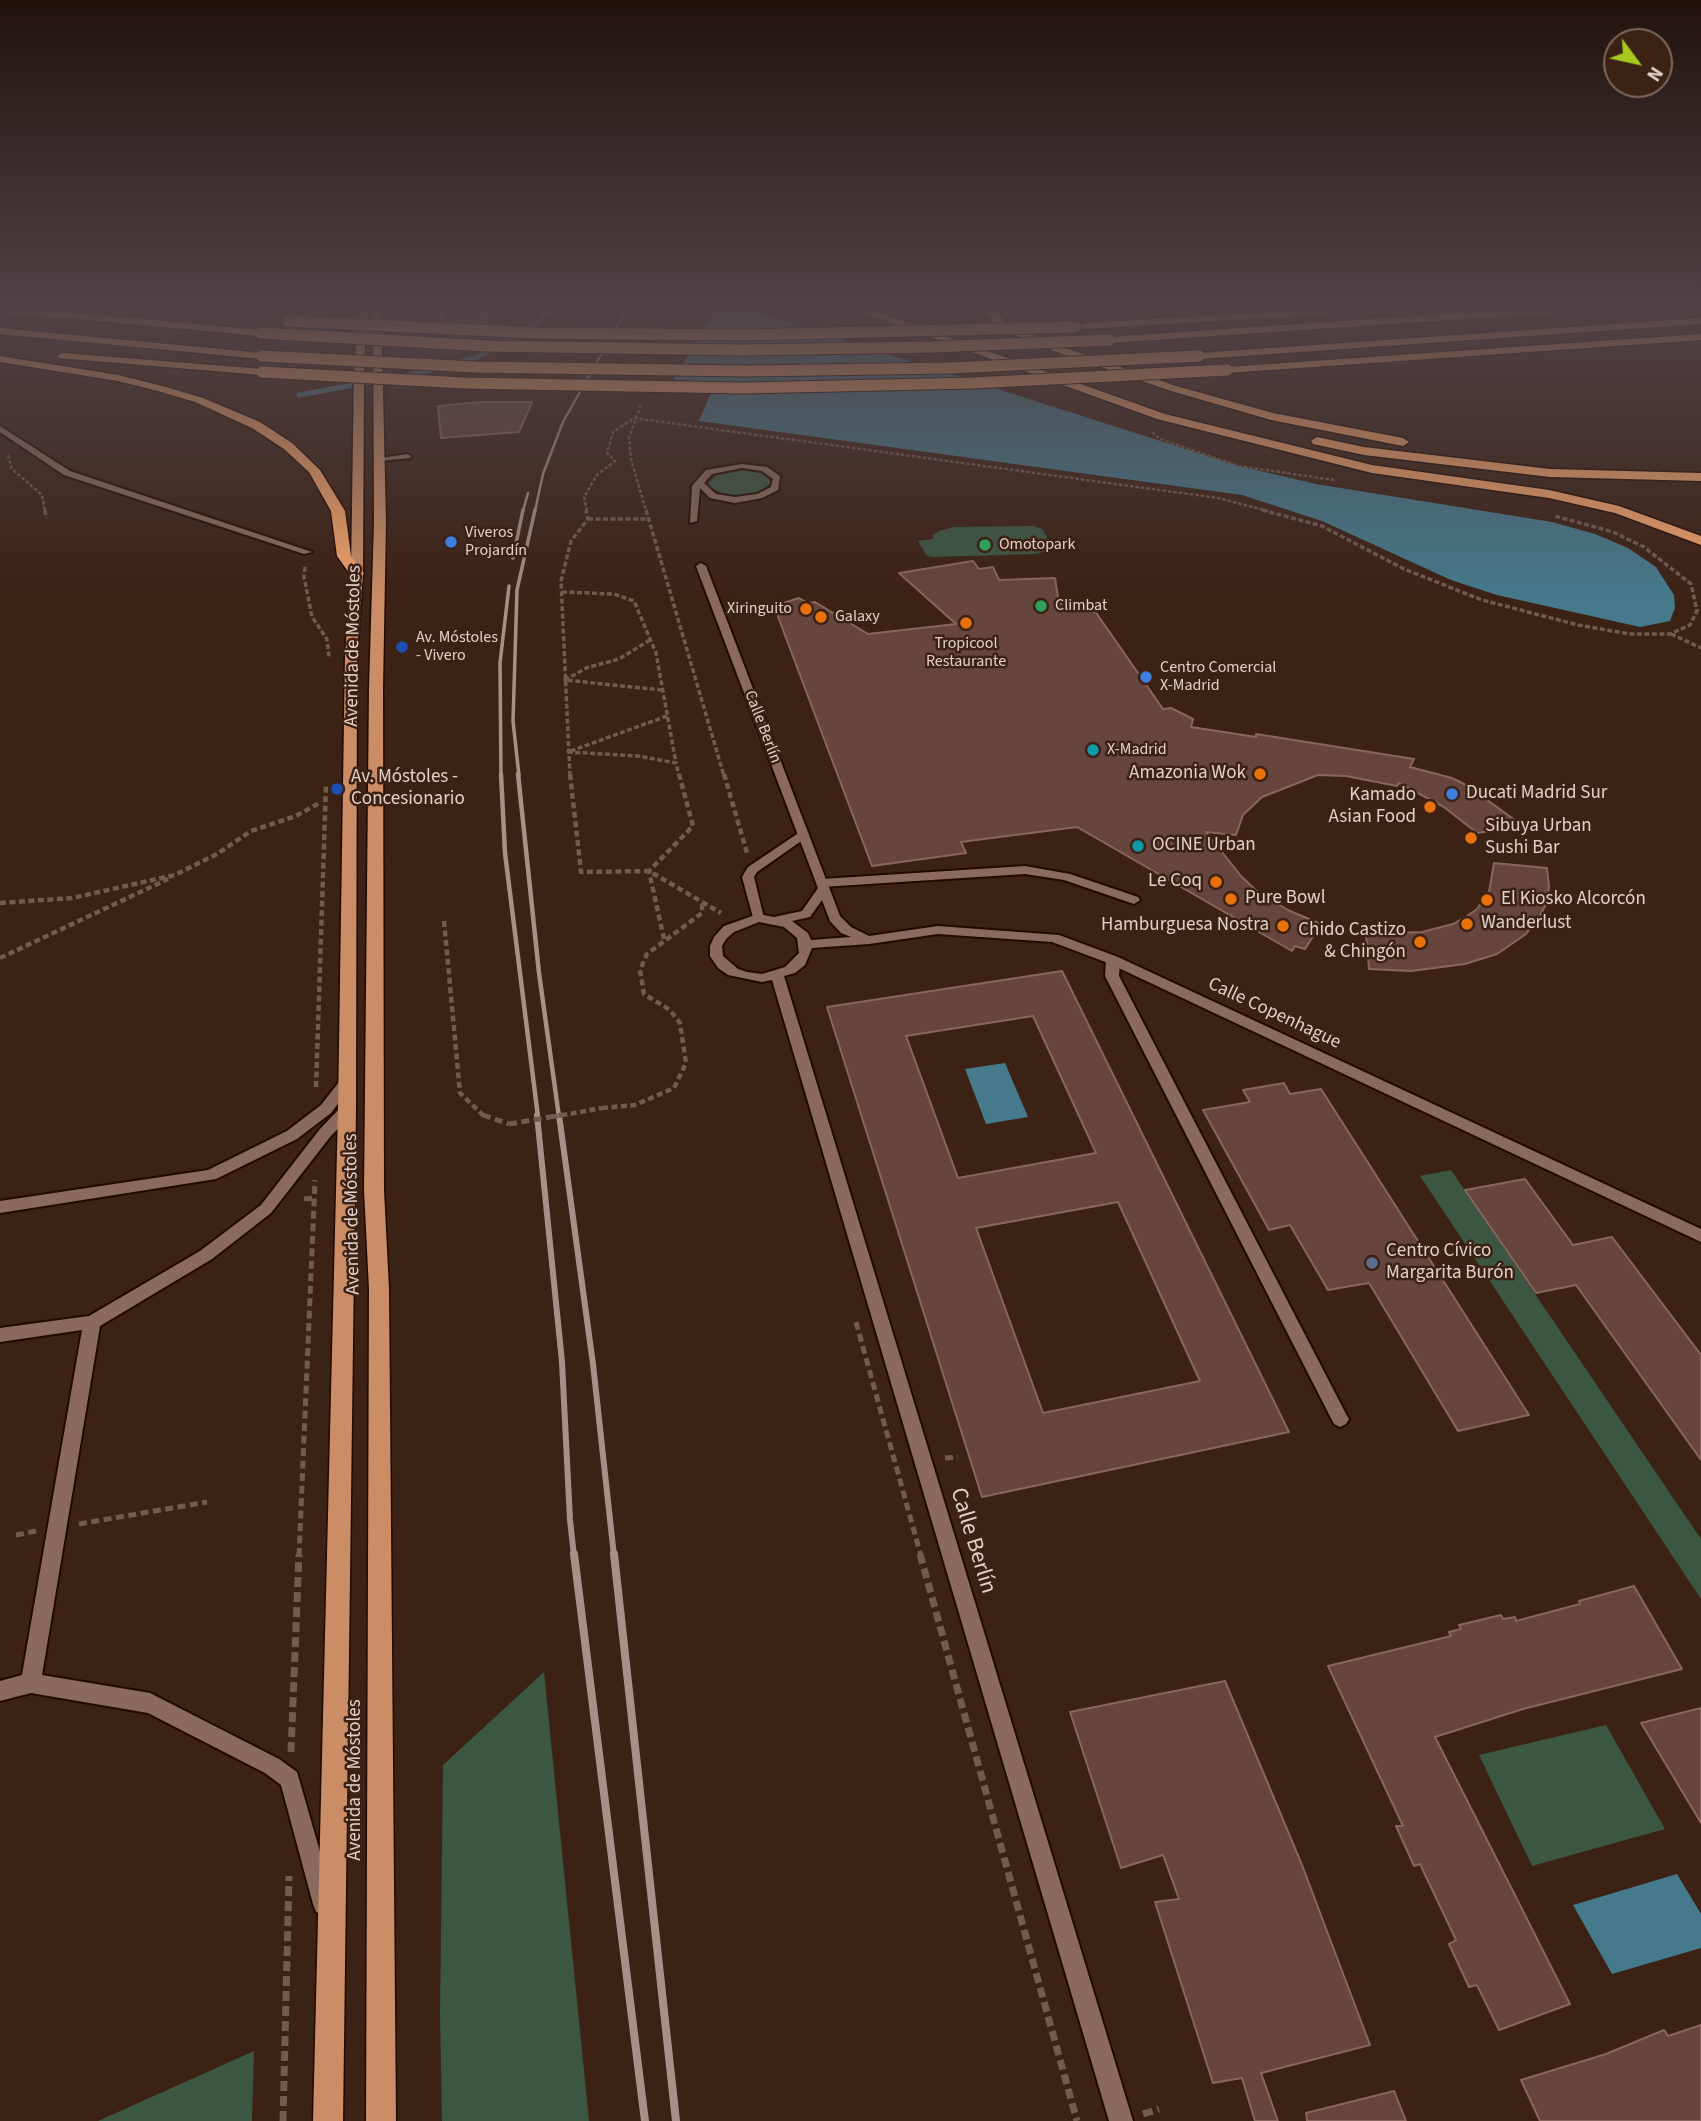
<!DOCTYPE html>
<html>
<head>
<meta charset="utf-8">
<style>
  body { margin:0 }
  #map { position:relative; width:1701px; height:2121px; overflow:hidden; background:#3c2115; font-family:"Source Sans 3",sans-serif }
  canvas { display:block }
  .north { position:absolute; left:1603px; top:28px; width:70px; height:70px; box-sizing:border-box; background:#3c2115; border:2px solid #7e675d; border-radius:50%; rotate:123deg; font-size:19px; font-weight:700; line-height:28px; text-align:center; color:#e2d0c8 }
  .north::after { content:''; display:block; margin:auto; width:24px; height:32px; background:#a7c81f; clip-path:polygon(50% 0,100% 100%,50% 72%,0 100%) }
</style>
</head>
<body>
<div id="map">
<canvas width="1701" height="2121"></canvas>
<div class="north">N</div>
</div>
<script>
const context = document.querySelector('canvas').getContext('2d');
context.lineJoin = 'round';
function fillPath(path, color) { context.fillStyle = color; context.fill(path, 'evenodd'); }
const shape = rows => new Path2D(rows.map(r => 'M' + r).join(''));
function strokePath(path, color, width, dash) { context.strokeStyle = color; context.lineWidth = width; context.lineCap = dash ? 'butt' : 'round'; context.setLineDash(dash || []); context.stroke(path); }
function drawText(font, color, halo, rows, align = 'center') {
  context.font = font + ' "Source Sans 3",sans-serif'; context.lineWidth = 5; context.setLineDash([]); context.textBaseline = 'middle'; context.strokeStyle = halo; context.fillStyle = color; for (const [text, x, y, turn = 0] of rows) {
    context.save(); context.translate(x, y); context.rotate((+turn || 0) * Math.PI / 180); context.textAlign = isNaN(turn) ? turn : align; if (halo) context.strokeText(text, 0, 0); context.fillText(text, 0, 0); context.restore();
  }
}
const industrial = shape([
  [391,305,504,305,504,338,448,358,395,372]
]);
const green = shape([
  [742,470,760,473,769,479,770,483,762,491,743,496,723,494,710,487,709,483,717,475],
  [1034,526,1042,529,1053,548,1051,550,1034,554,933,557,927,556,918,541,933,539,933,535,939,531,954,527],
  [1451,1170,1701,1539,1701,1599,1420,1176],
  [544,1672,589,2121,442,2121,440,2014,443,1765],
  [1606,1725,1665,1829,1532,1866,1479,1755],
  [254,2051,252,2121,98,2121]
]);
const water = shape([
  [718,305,734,305,1239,466,1316,484,1552,522,1595,534,1628,548,1656,567,1674,595,1675,608,1670,621,1640,627,1497,595,1451,580,1322,521,1242,495,699,421,715,383,673,380],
  [1005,1063,1028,1117,986,1124,965,1069],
  [1677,1874,1701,1914,1701,1948,1612,1974,1573,1905]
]);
const stream = shape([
  [455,363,476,358,538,322,555,305],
  [404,376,438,368],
  [299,395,376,381]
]);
const building = shape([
  [462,305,482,305,483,310,486,310,488,322,464,321,462,305],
  [481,402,532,402,519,432,441,438,438,406,481,402],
  [973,561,979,569,993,567,999,580,1055,578,1059,603,1090,604,1163,709,1171,708,1193,719,1191,727,1256,737,1256,734,1414,759,1410,767,1452,778,1468,786,1523,826,1477,833,1444,807,1399,783,1397,786,1346,776,1318,775,1262,797,1243,815,1236,835,1206,832,1241,876,1260,894,1290,911,1321,924,1305,949,1295,946,1292,951,1077,827,961,842,966,853,872,866,774,606,799,598,808,603,815,602,868,634,956,624,899,573,973,561],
  [1494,863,1547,868,1549,887,1547,902,1540,916,1526,934,1497,954,1465,964,1411,971,1369,969,1366,934,1422,932,1453,924,1467,916,1477,909,1489,892,1494,863],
  [1062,971,1289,1432,982,1497,827,1007,1062,971],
  [1033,1016,1096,1153,958,1178,906,1036,1033,1016],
  [1118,1202,1200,1381,1043,1413,976,1228,1118,1202],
  [1284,1083,1290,1094,1321,1089,1529,1415,1458,1431,1369,1283,1328,1290,1290,1225,1269,1230,1203,1110,1250,1102,1243,1090,1284,1083],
  [1525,1179,1573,1245,1612,1237,1701,1355,1701,1460,1576,1285,1536,1293,1465,1190,1525,1179],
  [1634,1586,1682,1669,1523,1709,1435,1737,1570,2004,1499,2030,1477,1985,1469,1987,1449,1944,1456,1940,1420,1864,1414,1866,1396,1826,1403,1826,1328,1666,1451,1636,1449,1632,1461,1629,1459,1625,1501,1615,1503,1619,1515,1617,1516,1621,1580,1604,1579,1601,1634,1586],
  [1225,1681,1302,1865,1370,2045,1261,2073,1278,2121,1255,2121,1242,2078,1213,2083,1155,1902,1179,1899,1163,1855,1121,1868,1070,1712,1225,1681],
  [1701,1708,1701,1823,1641,1723,1701,1708],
  [1701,2025,1701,2121,1540,2121,1521,2080,1606,2054,1664,2030,1668,2036,1701,2025],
  [1394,2091,1406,2121,1307,2121,1306,2113,1394,2091]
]);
const streetTunnel = shape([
  [0,317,22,305]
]);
const pathFar4 = shape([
  [762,305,788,313],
  [691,315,699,305],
  [641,405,629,437,631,459,646,511],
  [1152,432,1160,439,1239,466,1334,480],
  [8,455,12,469,42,495,45,511],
  [587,511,584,497,597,475,615,461,607,453,613,432,634,418,1218,498,1268,511]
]);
const pathFar3 = shape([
  [45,510,46,518],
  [646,510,724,776],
  [1262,510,1322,526,1404,569,1482,600,1578,625,1630,634,1670,634,1690,625,1697,611,1691,584,1644,547,1613,532,1555,516],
  [588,519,649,519],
  [305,567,304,577,312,617,327,639,329,657],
  [562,592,614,594,634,601,656,653,676,763],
  [1671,634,1701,648],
  [650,640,619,659,586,668,565,680,661,690],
  [667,716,568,752,638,756,676,763,679,776],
  [570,776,561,581,571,541,588,519,586,510]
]);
const pathFar2 = shape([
  [570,774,581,872,649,871,721,913],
  [724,774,747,853],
  [0,903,72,898,175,875,217,854,251,831,296,816,321,802],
  [444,921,460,1093,485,1117],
  [664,939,649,871,693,826,679,774],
  [0,958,168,879],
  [316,1087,326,785],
  [602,1108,635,1105,674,1088,686,1063,680,1023,670,1010,644,994,640,970,647,954,702,913,702,902]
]);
const pathFar1 = shape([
  [483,1115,509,1124],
  [304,1199,316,1198],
  [856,1322,921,1556],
  [945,1458,958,1457],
  [79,1524,207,1502],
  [16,1535,36,1531],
  [299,1556,315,1180]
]);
const path = shape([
  [920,1554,1077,2121],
  [291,1752,299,1554],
  [1143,2114,1159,2109],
  [283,2121,289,1876]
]);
const lane = shape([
  [438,305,444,305,447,326,427,329,427,327,440,324,438,305],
  [402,328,404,331,361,335,357,333,402,328],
  [407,454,411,456,410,458,379,461,375,459,407,454],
  [742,464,767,467,780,476,778,490,762,498,735,503,710,498,700,488,697,521,690,523,692,486,706,470,742,464],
  [742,468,762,471,773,479,771,487,757,494,735,497,716,494,704,483,712,474,742,468],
  [803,830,809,834,807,837,757,872,754,877,764,918,758,922,754,921,742,877,748,867,803,830],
  [1025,866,1070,874,1138,897,1140,900,1134,904,1064,880,1025,874,822,887,816,883,822,879,1025,866],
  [1113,956,1120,960,1119,976,1346,1414,1349,1419,1346,1424,1340,1427,1334,1424,1105,976,1106,960,1113,956],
  [347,1105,352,1106,354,1110,352,1114,330,1137,271,1213,212,1259,100,1326,42,1675,150,1693,279,1759,297,1772,335,1904,332,1912,324,1915,316,1912,313,1904,281,1785,265,1773,148,1713,31,1693,0,1701,0,1681,22,1675,82,1330,0,1342,0,1328,89,1316,200,1251,261,1205,320,1129,342,1106,347,1105]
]);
const street = shape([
  [0,426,70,471,312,552,304,554,64,475,0,432,0,426],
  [701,563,706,566,840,916,851,927,869,936,938,926,1059,935,1118,957,1701,1229,1701,1242,1108,963,1052,942,938,934,869,944,812,948,805,965,795,973,784,976,1133,2121,1109,2121,772,980,762,982,728,975,718,968,710,956,710,946,714,937,724,926,758,914,774,917,802,911,818,888,696,566,701,563],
  [822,900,830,921,841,933,851,937,811,940,808,933,792,921,810,917,822,900],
  [759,922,784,927,797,938,799,953,785,967,762,974,747,972,738,969,723,956,722,946,726,939,734,932,759,922],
  [348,1076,355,1081,331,1113,297,1139,216,1179,0,1213,0,1201,208,1170,287,1131,321,1105,343,1077,348,1076]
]);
const primary = shape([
  [359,305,367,305,364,369,363,574,357,655,356,1110,343,2121,313,2121,338,1110,345,655,351,574,354,369,359,305],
  [373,305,381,305,386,522,383,688,384,1190,389,1289,396,2121,366,2121,369,1289,364,1190,369,688,374,522,373,305]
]);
const highway = shape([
  [842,305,858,305,1165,414,1372,465,1549,490,1619,506,1701,536,1701,545,1615,513,1549,498,1372,473,1157,419,842,305],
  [988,305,998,305,996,311,1006,324,1062,347,1176,386,1273,413,1403,438,1409,442,1403,446,1271,420,1168,390,1054,351,998,328,986,311,988,305],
  [1575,305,1632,305,1627,308,1109,343,1104,340,1109,337,1575,305],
  [0,306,261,330,266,333,261,336,0,312,0,306],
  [1326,309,1331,312,1330,314,1084,329,1079,326,1084,323,1326,309],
  [1701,318,1701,324,1199,359,1194,356,1199,353,1701,318],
  [0,328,262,353,267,356,262,359,0,334,0,328],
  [1701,334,1701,340,1227,373,1221,370,1227,367,1701,334],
  [62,353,262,369,268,372,262,375,58,358,57,356,62,353],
  [0,356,118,375,166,387,203,398,260,422,292,443,320,470,345,511,351,556,364,574,357,578,352,577,337,556,331,511,309,472,284,449,252,428,195,402,158,391,118,381,0,362,0,356],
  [1317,437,1364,447,1550,469,1701,473,1701,481,1550,477,1364,455,1313,444,1311,441,1317,437]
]);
const railFar4 = shape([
  [523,511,528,493],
  [535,511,543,474,563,422,629,305]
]);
const railFar3 = shape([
  [513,558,523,510],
  [501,776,500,663,509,586],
  [519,776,513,721,517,590,535,510]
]);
const railFar2 = shape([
  [501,774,505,853,538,1117],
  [518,774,539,973,559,1117]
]);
const railFar1 = shape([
  [537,1115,562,1362,570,1520,574,1556],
  [559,1115,593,1364,614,1556]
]);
const rail = shape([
  [574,1554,645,2121],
  [614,1554,676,2121]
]);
const pathBridgeFar1 = shape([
  [552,1117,602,1108]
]);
const pathBridge = shape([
  [509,1124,562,1115]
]);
const highwayBridge = shape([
  [288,321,537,333,742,335,1075,327],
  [261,333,488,346,742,350,931,347,1109,340],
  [262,356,475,367,745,371,950,368,1199,356],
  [262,372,464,383,743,388,973,383,1227,370]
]);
const markers = [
  [451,542,7,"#3f7fe0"],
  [985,545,7,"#2e9e5b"],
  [1041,606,7,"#2e9e5b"],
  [806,609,7,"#e8710a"],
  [821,617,7,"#e8710a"],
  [966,623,7,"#e8710a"],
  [402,647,7,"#1a4fb4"],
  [1146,677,7,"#3f7fe0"],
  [1093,750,7,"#0f9aa8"],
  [1260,774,7,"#e8710a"],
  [337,789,7,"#1a4fb4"],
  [1452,794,7,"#3f7fe0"],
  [1430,807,7,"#e8710a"],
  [1471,838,7,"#e8710a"],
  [1138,846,7,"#0f9aa8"],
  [1216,882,7,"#e8710a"],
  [1231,899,7,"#e8710a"],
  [1487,900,7,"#e8710a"],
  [1467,924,7,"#e8710a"],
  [1283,926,7,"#e8710a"],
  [1420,942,7,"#e8710a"],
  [1372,1263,7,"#5c6f8a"]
];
const farPoinames = [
  ["Viveros",465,533],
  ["Projardín",465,551],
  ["Omotopark",999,545],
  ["Climbat",1055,606],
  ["Xiringuito",792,609,"right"],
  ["Galaxy",835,617],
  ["Av. Móstoles",416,638],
  ["- Vivero",416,656],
  ["Tropicool",966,644,"center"],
  ["Restaurante",966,662,"center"],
  ["Centro Comercial",1160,668],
  ["X-Madrid",1160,686],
  ["X-Madrid",1107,750]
];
const farStreetnames = [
  ["Calle Berlín",762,727,69]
];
const streetNames = [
  ["Avenida de Móstoles",354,646,-89],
  ["Calle Copenhague",1274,1014,25],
  ["Avenida de Móstoles",353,1214,-91],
  ["Avenida de Móstoles",356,1780,-90]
];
const poiNames = [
  ["Amazonia Wok",1246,774,"right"],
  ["Av. Móstoles -",351,778],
  ["Concesionario",351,800],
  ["Ducati Madrid Sur",1466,794],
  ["Kamado",1416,796,"right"],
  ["Asian Food",1416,818,"right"],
  ["Sibuya Urban",1485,827],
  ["Sushi Bar",1485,849],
  ["OCINE Urban",1152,846],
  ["Le Coq",1202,882,"right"],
  ["Pure Bowl",1245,899],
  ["El Kiosko Alcorcón",1501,900],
  ["Wanderlust",1481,924],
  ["Hamburguesa Nostra",1269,926,"right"],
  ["Chido Castizo",1406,931,"right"],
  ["& Chingón",1406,953,"right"],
  ["Centro Cívico",1386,1252],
  ["Margarita Burón",1386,1274]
];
const nearStreetnames = [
  ["Calle Berlín",972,1541,73]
];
fillPath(industrial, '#3e2a2d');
fillPath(green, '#3b5742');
fillPath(water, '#457a8c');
strokePath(stream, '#457a8c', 5);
fillPath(building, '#65453d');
strokePath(building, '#88665d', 2);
strokePath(streetTunnel, '#553b30', 8, [8, 3.5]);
strokePath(lane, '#220a01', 4);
strokePath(street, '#220a01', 4);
strokePath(primary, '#220a01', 3);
strokePath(highway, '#220a01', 3);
strokePath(pathFar4, '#725a4f', 2.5, [3.5, 2]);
strokePath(pathFar3, '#725a4f', 3.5, [5, 2.5]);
strokePath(pathFar2, '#725a4f', 4.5, [6, 3.5]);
strokePath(pathFar1, '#725a4f', 5, [8, 4.5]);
strokePath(path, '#725a4f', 7, [10, 5]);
fillPath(lane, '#8a6a5c');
fillPath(street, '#8a6a5c');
fillPath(primary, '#ca8d65');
fillPath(highway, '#f5a46b');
strokePath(railFar4, '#a69087', 2.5);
strokePath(railFar3, '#a69087', 3.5);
strokePath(railFar2, '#a69087', 4.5);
strokePath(railFar1, '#a69087', 6);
strokePath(rail, '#a69087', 8);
strokePath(highwayBridge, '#220a01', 13, []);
strokePath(pathBridgeFar1, '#725a4f', 4.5, [6, 3.5]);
strokePath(pathBridge, '#725a4f', 5, [8, 4.5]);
strokePath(highwayBridge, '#f5a46b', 11);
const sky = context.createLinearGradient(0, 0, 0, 602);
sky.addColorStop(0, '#21120c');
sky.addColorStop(0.51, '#504346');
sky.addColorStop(1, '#50434600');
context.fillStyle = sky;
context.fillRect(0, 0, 1701, 602);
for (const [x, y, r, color] of markers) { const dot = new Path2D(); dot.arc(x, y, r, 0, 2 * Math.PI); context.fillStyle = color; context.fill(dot); strokePath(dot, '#3c2115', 2.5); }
drawText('16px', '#e2d0c8', '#3c2115', farPoinames, 'left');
drawText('16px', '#e2d0c8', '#3c2115', farStreetnames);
drawText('19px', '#e2d0c8', '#3c2115', streetNames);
drawText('19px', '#e2d0c8', '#3c2115', poiNames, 'left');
drawText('23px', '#e2d0c8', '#3c2115', nearStreetnames);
</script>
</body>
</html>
